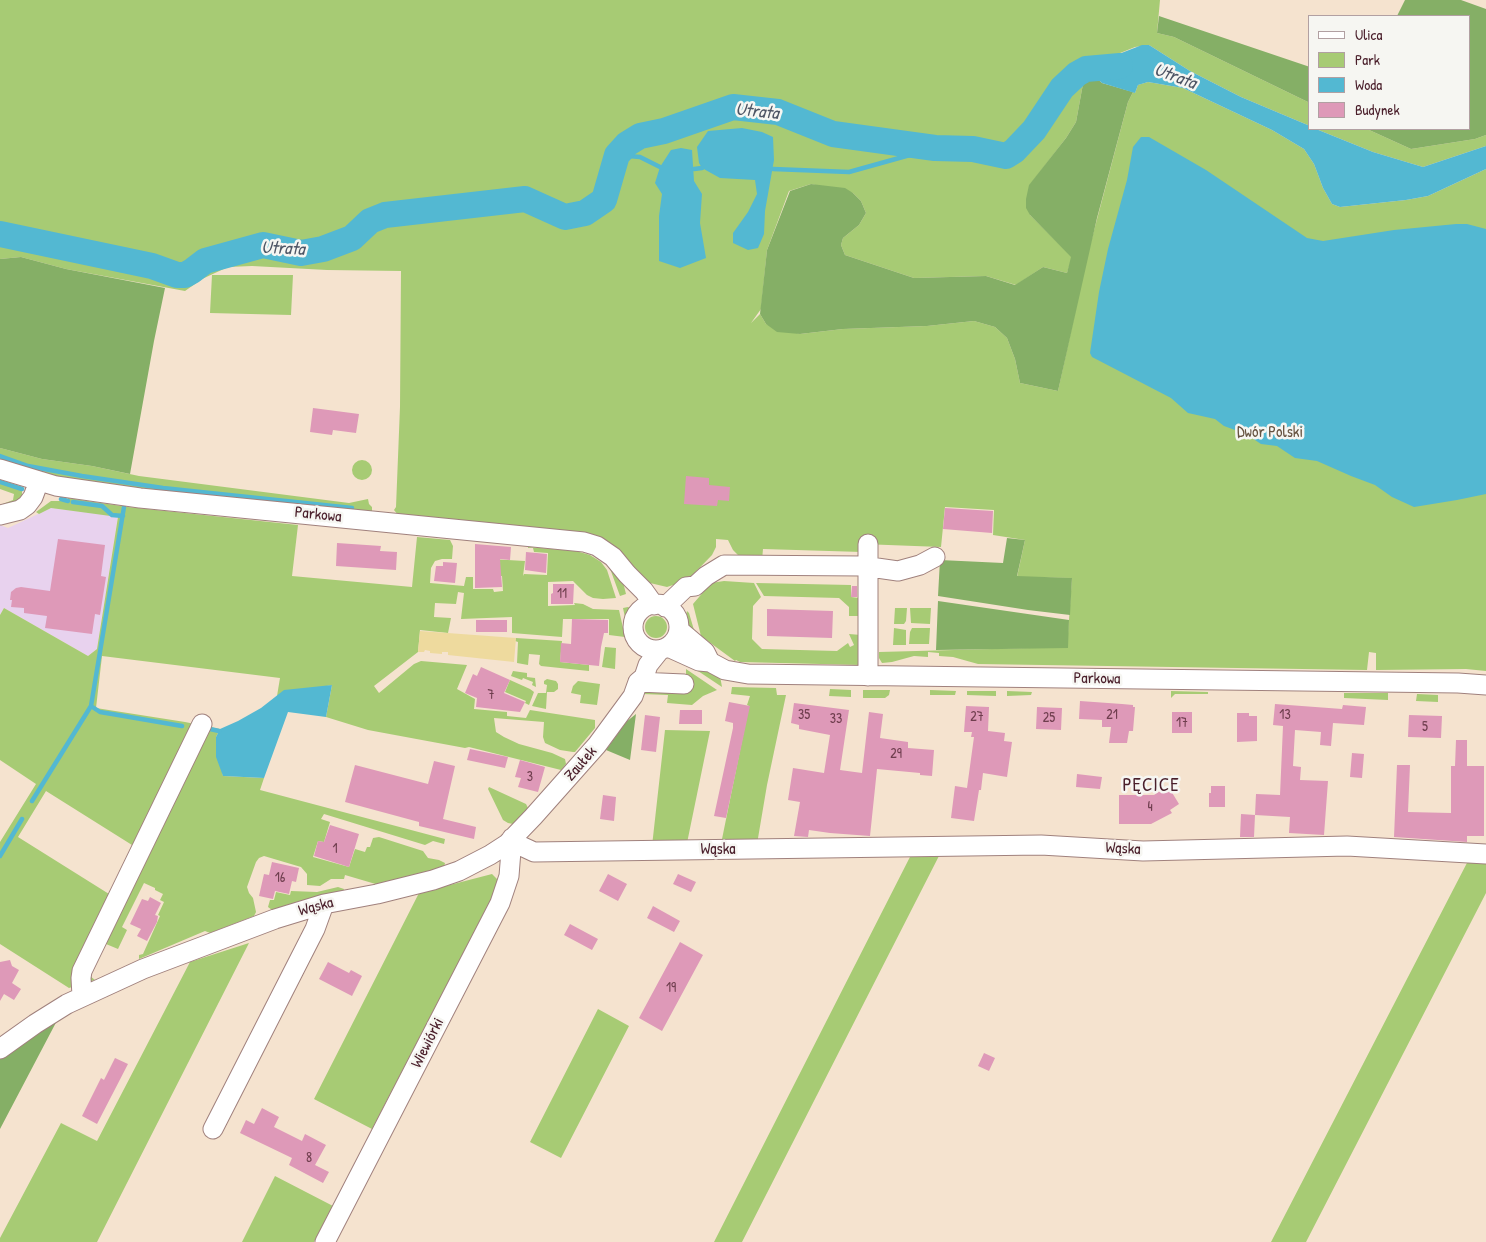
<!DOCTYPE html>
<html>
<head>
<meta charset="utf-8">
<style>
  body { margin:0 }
  #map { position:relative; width:1486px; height:1242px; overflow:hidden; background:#f5e3cf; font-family:"Patrick Hand",sans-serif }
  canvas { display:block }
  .legend { position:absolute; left:1308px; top:15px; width:162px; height:115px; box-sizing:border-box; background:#f6f6f2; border:1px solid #b1a0a2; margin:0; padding:6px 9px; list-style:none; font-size:15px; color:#4a1f2b }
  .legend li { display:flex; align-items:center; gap:10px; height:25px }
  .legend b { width:25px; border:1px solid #b1a0a2 }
</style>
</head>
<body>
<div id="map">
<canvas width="1486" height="1242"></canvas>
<ul class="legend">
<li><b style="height:6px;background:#fff"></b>Ulica</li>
<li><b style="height:14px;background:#a7cb74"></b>Park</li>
<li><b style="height:14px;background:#53b8d2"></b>Woda</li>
<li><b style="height:14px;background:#de99b8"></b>Budynek</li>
</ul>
</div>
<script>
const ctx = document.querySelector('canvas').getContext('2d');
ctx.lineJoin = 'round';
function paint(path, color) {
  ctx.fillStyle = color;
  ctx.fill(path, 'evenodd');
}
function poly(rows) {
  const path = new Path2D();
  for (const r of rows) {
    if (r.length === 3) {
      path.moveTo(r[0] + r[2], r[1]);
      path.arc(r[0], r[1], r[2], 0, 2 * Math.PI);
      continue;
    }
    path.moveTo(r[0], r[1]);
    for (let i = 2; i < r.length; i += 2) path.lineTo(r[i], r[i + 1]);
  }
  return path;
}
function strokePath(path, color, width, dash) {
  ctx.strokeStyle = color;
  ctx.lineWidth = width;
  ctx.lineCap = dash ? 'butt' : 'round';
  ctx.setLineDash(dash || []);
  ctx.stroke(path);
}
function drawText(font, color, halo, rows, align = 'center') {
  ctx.font = font + ' "Patrick Hand",sans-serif';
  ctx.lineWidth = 5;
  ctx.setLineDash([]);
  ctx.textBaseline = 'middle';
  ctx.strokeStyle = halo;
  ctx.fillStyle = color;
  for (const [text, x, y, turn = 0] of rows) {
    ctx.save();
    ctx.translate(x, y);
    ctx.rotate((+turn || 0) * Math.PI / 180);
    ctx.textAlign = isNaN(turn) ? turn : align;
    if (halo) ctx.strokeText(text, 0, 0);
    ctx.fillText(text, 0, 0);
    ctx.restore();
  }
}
const built = poly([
  [51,508,118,516,97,649,88,656,4,608,0,615,0,525,8,528]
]);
const green = poly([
  [0,0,1160,0,1157,33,1174,37,1310,103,1310,126,1241,97,1190,71,1149,45,1135,47,1088,66,1085,73,1076,122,1066,138,1029,186,1030,215,1072,257,1067,273,1043,267,1016,285,986,276,914,278,845,255,841,245,843,238,859,225,866,213,861,201,853,193,811,184,789,191,767,250,761,309,751,323,760,314,766,324,800,334,843,329,927,326,974,321,995,327,1007,338,1015,359,1020,383,1058,391,1087,257,1128,102,1133,92,1135,93,1138,85,1141,84,1148,82,1183,88,1272,130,1304,149,1314,164,1323,188,1332,204,1340,207,1406,200,1428,196,1486,169,1486,671,1466,669,1376,670,1376,653,1369,652,1367,670,978,664,953,657,939,656,939,653,928,652,928,657,914,656,892,662,882,663,879,658,879,652,1067,647,1072,578,1017,577,1025,540,993,535,994,510,945,507,941,547,862,544,862,552,763,549,762,560,742,559,733,550,728,540,716,539,716,547,712,555,678,590,673,585,667,587,650,583,646,586,621,555,399,516,394,510,396,507,400,407,401,271,327,270,252,266,228,267,202,279,185,291,66,269,21,257,0,259],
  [1316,129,1367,129,1411,149,1475,139,1486,135,1486,146,1423,167,1373,152],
  [212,275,293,275,291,315,210,313],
  [0,448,42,459,92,466,139,476,349,503,368,499,369,504,372,507,372,513,140,490,69,480,0,461],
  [362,470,10],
  [0,480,22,488,22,495,19,500,0,510,0,505,13,500,14,494,0,489],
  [68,498,128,507,298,525,292,576,412,587,417,537,450,540,453,546,452,559,442,559,435,561,431,568,430,583,464,586,466,577,473,577,473,589,493,589,494,592,503,591,502,576,489,576,490,559,525,561,523,576,524,574,547,575,548,553,534,552,533,548,528,548,528,547,576,551,590,555,601,562,607,570,616,598,603,599,593,598,587,595,573,581,548,582,548,606,575,605,574,603,583,604,593,609,619,610,625,637,609,635,609,619,563,619,562,637,512,633,512,617,461,619,464,593,458,592,456,604,435,603,434,617,451,618,448,633,420,630,418,652,374,686,379,693,414,664,421,661,467,665,457,689,475,699,474,709,507,712,507,716,526,718,530,710,595,720,595,728,575,752,573,752,560,750,545,743,543,737,544,722,494,718,496,732,504,737,519,744,552,753,565,759,566,764,561,770,469,747,465,748,368,730,326,717,332,685,277,696,280,678,102,656,96,708,185,722,220,729,216,737,223,776,264,778,260,790,445,839,444,844,433,841,425,845,324,814,321,819,330,822,324,842,318,841,313,857,349,867,355,849,365,852,367,847,370,847,373,838,379,837,423,851,428,858,439,860,445,863,444,867,379,885,345,875,344,879,331,879,320,886,307,885,307,874,301,867,264,856,259,858,256,862,247,887,249,893,253,898,256,912,254,916,210,933,205,931,139,959,139,955,143,954,160,916,158,915,164,902,160,900,163,894,155,890,155,888,144,883,122,927,127,930,118,949,106,944,90,976,95,980,69,988,0,944,0,842,36,784,0,760,0,615,4,608,88,656,97,649,118,517,51,508,39,514,36,512,51,501,67,501],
  [46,791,132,845,109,894,18,837],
  [608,563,623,582,626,594,620,596],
  [724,581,754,583,761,597,753,606,752,639,762,649,837,651,848,643,850,647,854,645,849,634,861,635,861,665,740,662,736,660,735,661,701,636,693,604,711,583],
  [756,583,851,585,851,597,859,598,858,616,849,616,849,607,839,598,764,596],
  [628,607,631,609,628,632,623,608],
  [895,608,907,608,906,621,904,624,894,624],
  [910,608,931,608,930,624,911,623],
  [687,611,689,613,694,630,690,636,684,623],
  [656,627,11],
  [894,628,906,630,906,645,893,645],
  [912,628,930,628,929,644,909,644,910,632],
  [516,638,562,641,560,662,589,665,589,671,541,666,539,664,540,655,529,654,528,665,517,663,518,642,515,641],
  [605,647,616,648,615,669,602,667],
  [688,664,720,676,722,687,692,667],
  [686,669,717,690,703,696,692,705,667,703,668,695,642,694,644,691,686,690],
  [513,671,527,673,527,677,535,678,536,687,532,685,533,682,523,678,522,680,511,676],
  [547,679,556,681,558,684,558,689,554,692,547,692,546,709,532,706,538,693,546,693,547,685,544,684,544,681],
  [510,680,530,689,534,692,529,705,525,703,526,701,505,692],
  [578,681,600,684,597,705,580,703,581,695,571,693,573,686],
  [732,687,776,688,777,695,786,695,767,785,757,844,721,844,749,706,747,705,750,696,731,694],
  [830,689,851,690,851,697,829,696],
  [863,690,890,690,889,695,885,698,863,698],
  [930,690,956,691,955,695,930,695],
  [967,691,996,691,996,696,967,695],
  [1007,691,1032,692,1031,695,1007,696],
  [1171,691,1208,692,1208,694,1175,694,1171,698],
  [1344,693,1388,693,1388,700,1344,698],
  [1417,694,1438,695,1438,702,1416,701],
  [665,730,710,731,687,843,652,846],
  [489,787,526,804,529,810,513,824,508,823,503,820,488,789],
  [941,852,742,1242,714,1242,912,853],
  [1486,858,1486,893,1306,1242,1271,1242,1469,859],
  [492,874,500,882,372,1129,314,1099,419,893],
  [338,887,344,889,343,892,339,892,325,895,272,910,268,907,270,900,274,900,276,892,290,895,291,891,317,892],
  [249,943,97,1242,0,1242,0,1238,61,1123,97,1141,190,962],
  [598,1009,629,1026,561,1158,530,1142],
  [275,1176,333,1206,314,1242,242,1242]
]);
const forest = poly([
  [1405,0,1461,0,1486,9,1486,135,1475,139,1411,149,1367,129,1470,129,1470,16,1397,16],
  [1159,16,1310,67,1310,103,1174,37,1157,33],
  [1085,73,1094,76,1102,83,1133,92,1128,102,1097,218,1058,391,1020,383,1015,359,1007,338,995,327,974,321,927,326,843,329,800,334,777,332,766,324,760,314,767,250,790,191,811,184,845,188,853,193,861,201,866,213,859,225,843,238,841,245,845,255,914,278,986,276,1015,285,1043,267,1067,273,1071,257,1030,215,1026,208,1026,199,1029,185,1066,138,1076,122],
  [21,257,66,269,165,288,154,341,130,474,92,466,42,459,0,448,0,259],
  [1007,538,1025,540,1017,576,1072,578,1070,615,1028,610,938,596,940,560,1003,563],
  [938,601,1069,620,1068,648,936,650],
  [636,714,630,760,606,750,626,722],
  [61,1013,0,1129,0,1059]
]);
const sand = poly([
  [420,631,516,638,514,662,448,655,448,652,442,652,442,654,430,653,430,651,425,650,424,652,418,652]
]);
const water = poly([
  [1142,45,1149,45,1190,71,1241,97,1310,126,1310,129,1316,129,1373,152,1423,167,1486,146,1486,169,1428,196,1406,200,1340,207,1332,204,1323,188,1314,164,1304,149,1272,130,1183,88,1148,82,1138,85,1135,93,1102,83,1094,76,1085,73,1088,66],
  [742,128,762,132,773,137,774,160,765,211,764,234,758,248,748,250,733,243,733,233,748,212,757,194,755,180,720,178,702,168,699,163,697,147,708,131],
  [1141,137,1149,137,1206,170,1307,238,1323,241,1394,230,1456,224,1467,224,1486,229,1486,494,1457,500,1414,507,1392,497,1375,485,1351,476,1317,461,1295,458,1277,446,1261,444,1246,434,1224,426,1215,419,1188,413,1171,398,1092,357,1090,353,1099,292,1108,249,1127,180,1133,147],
  [681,148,692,150,694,181,702,194,700,223,706,258,680,268,659,261,659,216,662,194,655,183,660,167,671,150],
  [332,685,326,717,288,712,264,778,223,776,216,757,216,737,220,729,238,721,261,708,284,690]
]);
const stream = poly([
  [617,155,640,157,660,167],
  [694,169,702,168],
  [773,169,849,172,935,148],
  [0,456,28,466,82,476,163,488,352,508],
  [0,482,22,489],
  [61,499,68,501],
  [73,502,102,506,112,515,123,516],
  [91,706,100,712,112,714,182,726],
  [210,729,219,731],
  [32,801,91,706,124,507],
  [0,856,22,819]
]);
const river = poly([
  [0,234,152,266,177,275,185,275,192,271,205,261,263,245,301,253,323,249,352,238,370,221,385,215,525,199,565,217,585,213,604,200,617,155,627,144,640,136,664,131,733,107,778,112,833,134,935,148,973,149,1006,156,1014,151,1034,130,1062,88,1077,74,1086,69,1120,66]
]);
const building = poly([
  [313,408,359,414,356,433,333,430,332,435,310,432],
  [686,476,709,478,709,485,730,487,729,501,718,500,717,506,684,504],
  [945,508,993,511,992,533,943,529],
  [58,539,105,545,101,576,106,577,100,615,95,614,92,634,45,628,47,616,24,613,24,608,11,607,12,600,10,600,11,592,16,588,21,587,50,591],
  [337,543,381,546,380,551,397,552,396,570,336,566],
  [475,544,511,547,510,560,500,559,502,587,475,588],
  [526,552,547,554,546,573,525,570],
  [443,562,457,563,455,583,434,581,436,566,443,566],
  [553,584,574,584,573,604,551,604,551,594,553,593],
  [852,586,857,586,857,597,851,597],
  [767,609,833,611,832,638,767,636],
  [572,619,608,620,608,633,604,633,601,647,599,666,560,662,561,643,571,644],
  [476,620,507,620,507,632,476,632],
  [481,667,510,680,504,693,525,702,520,712,476,707,477,698,465,693,473,674,477,676],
  [1080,701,1122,704,1133,705,1133,707,1135,707,1133,731,1129,731,1127,743,1109,743,1111,727,1102,727,1102,720,1079,719],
  [729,702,750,706,726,818,714,816,733,728,733,723,725,721],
  [794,703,849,710,840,770,862,773,869,712,883,714,880,738,908,742,908,748,934,750,932,776,920,775,920,773,877,769,870,836,830,833,809,830,808,837,794,836,800,802,788,800,793,768,824,773,830,735,799,729,799,725,791,723],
  [1275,704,1342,709,1343,705,1366,707,1364,725,1333,723,1331,746,1320,745,1321,732,1295,730,1293,766,1301,767,1300,780,1328,781,1324,835,1289,833,1290,817,1255,815,1256,794,1280,795,1283,726,1273,725],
  [966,706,989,707,988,731,1005,733,1004,741,1012,742,1007,777,983,773,981,790,979,790,974,821,951,818,955,786,967,788,974,737,971,737,972,732,964,732],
  [1037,707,1062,708,1061,730,1036,729],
  [680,710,702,710,702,724,679,724],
  [1172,712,1192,712,1192,733,1172,733],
  [1237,713,1249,713,1249,716,1257,716,1257,741,1237,742],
  [645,715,660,717,656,752,641,750],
  [1409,715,1442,716,1441,738,1408,737],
  [1456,740,1467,740,1467,766,1484,766,1484,836,1467,836,1467,842,1394,837,1397,765,1410,765,1408,812,1451,813,1451,766,1455,766],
  [470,749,508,757,505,768,467,760],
  [1352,753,1364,754,1362,778,1350,777],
  [520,760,545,767,538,792,518,787,521,778,515,777],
  [434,761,455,766,443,819,476,827,474,839,419,826,419,822,345,802,355,765,428,784],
  [1077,774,1102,777,1100,789,1076,787],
  [1168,786,1179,804,1170,810,1172,813,1151,824,1119,824,1119,795,1154,795],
  [1211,786,1225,786,1225,807,1209,807,1209,793,1211,793],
  [603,795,616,797,614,821,600,819],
  [1241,814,1255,815,1254,837,1240,837],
  [330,825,359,834,349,867,314,856,318,841,324,842],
  [272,862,299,868,296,882,292,881,289,894,275,891,273,899,259,896,264,874,269,875],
  [608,874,627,884,618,901,599,891],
  [678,874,696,882,691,892,673,884],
  [150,897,161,903,155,915,158,916,157,922,147,941,137,936,141,929,130,924,142,899,148,901],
  [653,906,680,921,674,932,647,918],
  [570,924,598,939,592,950,564,935],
  [680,942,703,955,662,1031,639,1018],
  [10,960,12,966,19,970,12,983,21,989,14,1000,4,994,0,1001,0,962],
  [328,962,349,973,351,970,362,976,352,996,319,979],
  [984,1053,995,1058,989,1071,978,1066],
  [115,1058,128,1064,97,1124,82,1116,101,1078,104,1080],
  [262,1108,279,1117,274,1127,302,1141,305,1134,326,1145,315,1165,329,1172,323,1183,289,1165,292,1158,240,1133,246,1120,254,1124]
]);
const minor = poly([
  [0,469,56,486,140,498,584,542,597,546,613,557,627,574,644,591,654,605],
  [0,515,20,510,27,505,33,497,39,481],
  [868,544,868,676],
  [656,627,23],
  [665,607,686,587,695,586,706,576,724,565,863,566,898,571,920,565,935,557],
  [679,630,705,652,710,662],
  [668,647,699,661,710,662,725,670,748,674,1458,683,1486,685],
  [638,682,684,684],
  [512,838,519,845,534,852,1041,845,1143,851,1347,846,1486,854],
  [82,996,81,978,82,971,202,724],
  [0,1049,35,1024,67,1004,143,969,275,919,324,904,377,894,433,880,459,871,490,855,507,844,533,817,597,745,633,696,638,682,644,677,648,665,660,650],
  [213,1129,315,929,324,904],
  [325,1242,500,903,509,876,512,838]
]);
const numberNames = [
  ["11",562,594],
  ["7",491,695],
  ["35",804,715],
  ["21",1112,715],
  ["13",1285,715],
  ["27",977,717],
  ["25",1049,718],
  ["33",836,719],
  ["17",1182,723],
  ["5",1425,727],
  ["29",896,754],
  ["3",530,777],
  ["4",1150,807],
  ["1",335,849],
  ["16",280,878],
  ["19",671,988],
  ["8",309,1158]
];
const parkNames = [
  ["Dwór Polski",1270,433]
];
const streetNames = [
  ["Parkowa",318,515,6],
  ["Parkowa",1097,679,1],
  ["Zaułek",581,764,-49],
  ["Wąska",1123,849,3],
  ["Wąska",718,850],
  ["Wąska",316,907,-15],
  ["Wiewiórki",428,1043,-63]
];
const waterNames = [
  ["Utrata",1175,77,20],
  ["Utrata",757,112,6],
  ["Utrata",283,249,3]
];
const quarterNames = [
  ["PĘCICE",1151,786]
];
paint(built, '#e8d2ee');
paint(green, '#a7cb74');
paint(forest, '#85af66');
paint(sand, '#eeda9e');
paint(water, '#53b8d2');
strokePath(stream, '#53b8d2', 4.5);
strokePath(river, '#53b8d2', 26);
paint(building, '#de99b8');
strokePath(minor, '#a0817d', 21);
strokePath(minor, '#fff', 19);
drawText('14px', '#6f3e4e', null, numberNames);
drawText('16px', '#665341', '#f6f6f2', parkNames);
drawText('16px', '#4a1f2b', '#f6f6f2', streetNames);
drawText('italic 18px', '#4d5565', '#f6f6f2', waterNames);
ctx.letterSpacing = '1px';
drawText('19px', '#4a1f2b', '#f6f6f2', quarterNames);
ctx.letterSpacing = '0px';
</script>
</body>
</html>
